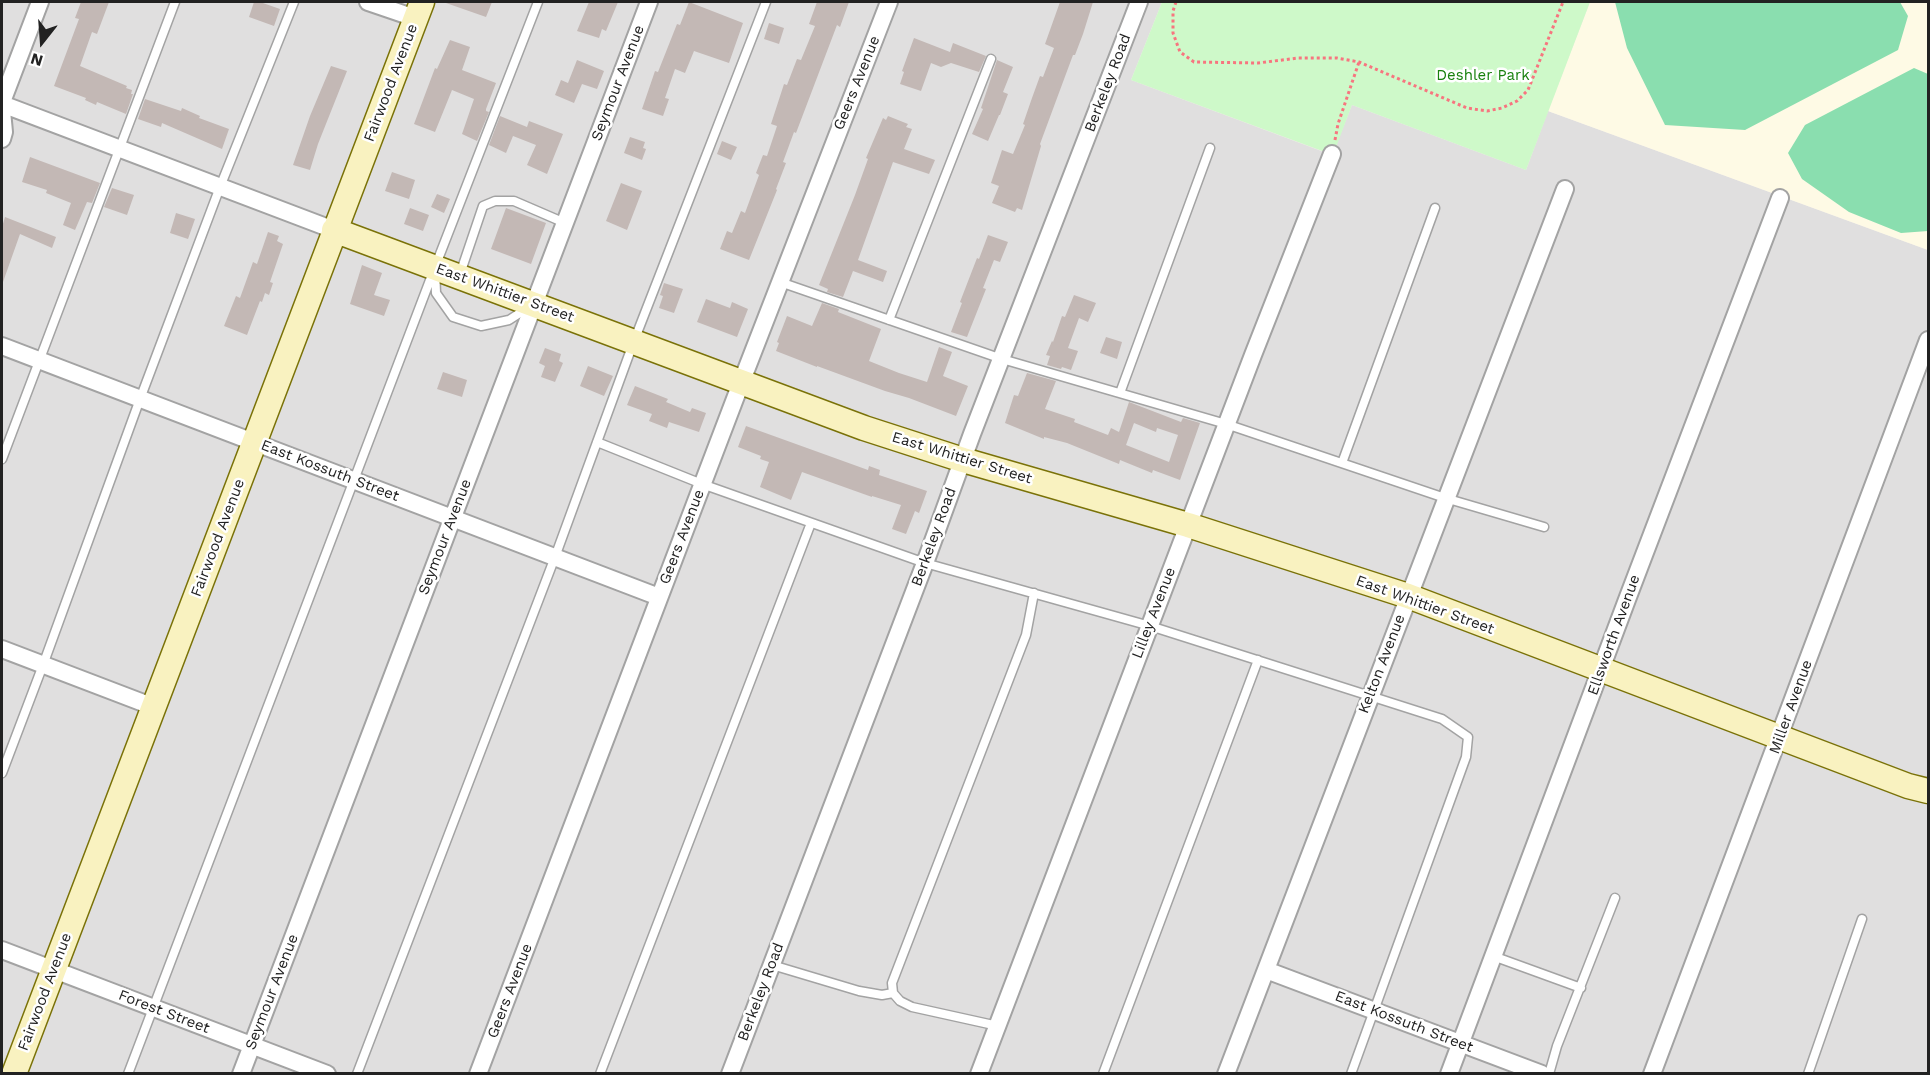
<!DOCTYPE html>
<html>
<head>
<meta charset="utf-8">
<style>
  body { margin:0 }
  #map { position:relative; width:1930px; height:1075px; overflow:hidden; background:#f2ede9; font-family:"Work Sans",sans-serif }
  canvas { display:block }
  .frame { position:absolute; inset:0; border:3px solid #222; pointer-events:none }
  .north { position:absolute; left:12px; top:12px; width:60px; height:60px; -webkit-text-stroke:4px #fff; paint-order:stroke; rotate:197deg; font-size:16px; font-weight:700; line-height:24px; text-align:center; color:#222 }
  .north::after { content:''; display:block; margin:auto; width:21px; height:27px; background:#222; clip-path:polygon(50% 0,100% 100%,50% 72%,0 100%) }
</style>
</head>
<body>
<div id="map">
<canvas width="1930" height="1075"></canvas>
<div class="frame"></div>
<div class="north">N</div>
</div>
<script>
const ctx = document.querySelector('canvas').getContext('2d');
ctx.lineJoin = 'round';
function paint(path, color) {
  ctx.fillStyle = color;
  ctx.fill(path, 'evenodd');
}
function poly(rows) {
  const path = new Path2D();
  for (const r of rows) {
    path.moveTo(r[0], r[1]);
    for (let i = 2; i < r.length; i += 2) path.lineTo(r[i], r[i + 1]);
  }
  return path;
}
function strokePath(path, color, width, dash) {
  ctx.strokeStyle = color;
  ctx.lineWidth = width;
  ctx.lineCap = dash ? 'butt' : 'round';
  ctx.setLineDash(dash || []);
  ctx.stroke(path);
}
function drawText(font, color, halo, rows, align = 'center') {
  ctx.font = font + ' "Work Sans",sans-serif';
  ctx.lineWidth = 5;
  ctx.setLineDash([]);
  ctx.textBaseline = 'middle';
  ctx.strokeStyle = halo;
  ctx.fillStyle = color;
  for (const [text, x, y, turn = 0] of rows) {
    ctx.save();
    ctx.translate(x, y);
    ctx.rotate((+turn || 0) * Math.PI / 180);
    ctx.textAlign = isNaN(turn) ? turn : align;
    if (halo) ctx.strokeText(text, 0, 0);
    ctx.fillText(text, 0, 0);
    ctx.restore();
  }
}
const residential = poly([
  [2,2,394,2,416,10,420,2,1162,2,1131,80,1332,155,1352,105,1526,170,1548,111,1928,250,1928,1073,2,1074]
]);
const education = poly([
  [1590,2,1928,2,1928,250,1548,111]
]);
const park = poly([
  [1162,2,1590,2,1526,170,1352,105,1333,155,1131,80]
]);
const pitch = poly([
  [1615,2,1900,2,1908,16,1898,50,1745,130,1665,125,1627,48],
  [1914,68,1928,74,1928,231,1901,233,1849,212,1802,179,1788,153,1805,125]
]);
const building = poly([
  [81,2,109,2,97,34,92,32,80,66,127,86,126,88,132,90,131,94,133,94,126,114,97,102,96,105,85,100,86,98,54,86,79,19,75,18],
  [254,2,260,2,280,9,274,26,249,17],
  [447,2,492,2,486,17,446,3],
  [589,2,618,2,606,31,602,29,599,38,577,31],
  [689,2,743,23,729,63,694,51,685,73,675,69,665,98,669,99,663,116,642,109,655,71,658,72,677,24,680,25],
  [817,2,849,2,840,27,837,25,796,133,794,132,783,162,786,163,776,189,777,190,749,260,720,249,727,231,732,233,741,211,745,213,759,175,756,173,763,155,767,156,777,126,771,124,784,84,787,85,797,59,801,60,815,26,809,24],
  [1060,2,1093,2,1083,34,1075,55,1073,55,1040,144,1041,146,1022,210,1017,208,1015,212,992,203,999,186,991,183,1002,150,1013,154,1025,125,1023,124,1032,98,1040,76,1043,77,1054,48,1045,44],
  [769,23,784,28,779,44,764,39],
  [914,38,950,52,953,43,986,56,979,72,951,63,941,67,931,63,921,91,900,84,904,72,902,71],
  [450,40,470,47,462,70,496,83,486,109,486,111,489,112,477,141,462,134,474,99,452,90,435,132,414,124,435,68,437,69],
  [577,60,604,71,597,89,582,84,574,103,555,95,561,80,568,83],
  [997,60,1013,67,1003,92,1008,94,1000,115,999,115,988,141,972,134,983,109,981,108],
  [331,66,347,71,318,144,310,170,293,165,310,116],
  [145,99,181,111,182,108,200,116,199,118,229,129,222,149,162,123,161,127,138,119],
  [500,116,527,127,529,121,563,134,547,174,527,165,536,145,513,136,506,153,489,145],
  [888,116,908,124,906,127,912,129,904,149,935,160,929,174,893,162,858,260,887,271,883,282,853,271,843,297,827,292,828,289,819,285,855,195,868,159,866,158,883,118,886,120],
  [630,137,645,142,643,148,646,149,642,160,624,153],
  [722,141,737,147,731,160,717,154],
  [30,157,100,183,92,203,87,202,75,230,63,225,71,203,46,193,47,190,22,182],
  [392,172,415,180,409,199,385,191],
  [621,183,642,191,627,230,606,221],
  [112,188,134,195,127,215,104,207],
  [437,194,450,199,444,213,431,207],
  [410,208,429,215,423,231,404,224],
  [506,208,546,223,531,264,491,249],
  [176,213,195,219,188,239,170,233],
  [5,217,56,237,52,248,20,234,3,282,2,282,2,227],
  [268,232,279,236,277,241,283,244,270,282,273,283,269,295,265,293,262,302,260,301,247,335,224,326,236,296,240,298,253,262,257,264],
  [988,235,1008,242,1000,262,994,260,983,288,986,289,967,337,951,332,962,303,960,302,977,258,979,259],
  [362,265,382,273,374,295,390,300,384,316,350,304],
  [664,283,683,289,674,313,659,308,663,296,660,295],
  [1074,295,1096,303,1088,322,1079,318,1068,348,1078,351,1071,370,1062,367,1061,369,1047,365,1050,356,1046,355,1052,341,1053,342,1062,316,1065,317],
  [706,299,730,308,732,302,748,309,737,337,697,322],
  [822,303,839,309,838,312,881,329,869,361,899,373,927,382,939,347,952,352,943,376,968,386,956,416,909,398,885,391,817,366,817,367,776,351,779,343,777,342,787,316,812,326],
  [1106,337,1122,342,1117,359,1100,353],
  [545,348,561,354,559,361,563,363,555,382,541,377,545,366,539,363],
  [588,366,613,376,604,396,580,386],
  [443,372,467,380,462,397,437,389],
  [1027,373,1056,381,1045,409,1075,419,1074,422,1108,435,1111,428,1119,432,1129,402,1181,422,1183,418,1200,423,1180,480,1153,470,1152,473,1120,460,1119,464,1067,443,1044,437,1044,439,1005,423,1014,395,1018,396],
  [1134,423,1156,432,1157,428,1178,435,1169,462,1126,445],
  [635,386,668,399,666,402,690,412,692,408,706,413,699,432,669,422,667,428,649,421,652,414,627,405],
  [746,426,868,470,869,466,880,470,879,475,927,491,919,513,915,511,906,534,892,529,901,505,872,496,872,497,802,472,791,500,760,487,769,462,760,459,761,456,738,447]
]);
const path = poly([
  [1176,2,1173,11,1173,33,1180,52,1194,62,1258,63,1298,58,1337,58,1359,62,1467,108,1487,111,1502,108,1517,101,1528,90,1563,2],
  [1335,140,1338,124,1359,62]
]);
const lane = poly([
  [435,270,436,293,453,317,481,326,509,320,529,307],
  [460,274,483,206,495,201,514,201,565,223],
  [780,282,1002,359,1226,424,1445,498,1544,527],
  [889,320,991,59],
  [1120,393,1210,148],
  [597,442,702,484,925,563,1150,626,1370,696,1442,719,1468,737,1466,757,1351,1074],
  [2,459,175,2],
  [1342,463,1435,208],
  [2,773,43,665,140,399,220,187,294,2],
  [1493,956,1581,988],
  [772,965,859,991,882,995,893,993],
  [998,1026,912,1007,900,1001,893,993,892,983,1026,635,1034,593],
  [128,1074,435,267,538,2],
  [357,1074,555,557,634,341,766,2],
  [600,1074,811,523],
  [1103,1074,1258,660],
  [1549,1074,1557,1046,1615,898],
  [1808,1074,1862,919]
]);
const street = poly([
  [368,2,415,18],
  [2,102,40,2],
  [2,104,334,230],
  [2,111,4,132,2,139],
  [2,346,659,597],
  [2,649,154,707],
  [2,950,327,1074],
  [1266,970,1542,1074],
  [241,1074,649,2],
  [478,1074,741,383,889,2],
  [730,1074,925,563,972,434,1139,2],
  [979,1074,1253,355,1332,154],
  [1226,1074,1565,189],
  [1449,1074,1628,597,1780,198],
  [1652,1074,1928,340]
]);
const secondary = poly([
  [334,230,864,428,963,460,1188,525,1408,596,1908,786,1928,791],
  [14,1074,422,2]
]);
const parkNames = [
  ["Deshler Park",1483,76]
];
const streetNames = [
  ["Fairwood Avenue",391,83,-69],
  ["Seymour Avenue",618,83,-69],
  ["Geers Avenue",857,83,-68],
  ["Berkeley Road",1108,83,-69],
  ["East Whittier Street",505,293,20],
  ["East Whittier Street",962,458,17],
  ["East Kossuth Street",330,471,21],
  ["Seymour Avenue",445,537,-69],
  ["Geers Avenue",682,537,-69],
  ["Berkeley Road",934,537,-70],
  ["Fairwood Avenue",218,538,-69],
  ["East Whittier Street",1425,605,20],
  ["Lilley Avenue",1154,613,-69],
  ["Ellsworth Avenue",1614,635,-70],
  ["Kelton Avenue",1382,664,-69],
  ["Miller Avenue",1791,707,-70],
  ["Geers Avenue",510,991,-69],
  ["Fairwood Avenue",45,992,-69],
  ["Seymour Avenue",272,992,-69],
  ["Berkeley Road",761,992,-69],
  ["Forest Street",164,1012,21],
  ["East Kossuth Street",1404,1022,21]
];
paint(residential, '#e0dfdf');
paint(education, '#fefae5');
paint(park, '#cef9c9');
paint(pitch, '#8adeaf');
paint(building, '#c3b8b5');
strokePath(lane, '#a3a3a3', 11);
strokePath(street, '#a3a3a3', 20);
strokePath(secondary, '#7a7208', 27);
strokePath(path, '#f7757f', 3, [3, 3]);
strokePath(lane, '#fff', 8);
strokePath(street, '#fff', 16);
strokePath(secondary, '#f9f2c0', 24);
drawText('15px', '#19810e', '#fff', parkNames);
drawText('15px', '#222', '#fff', streetNames);
</script>
</body>
</html>
